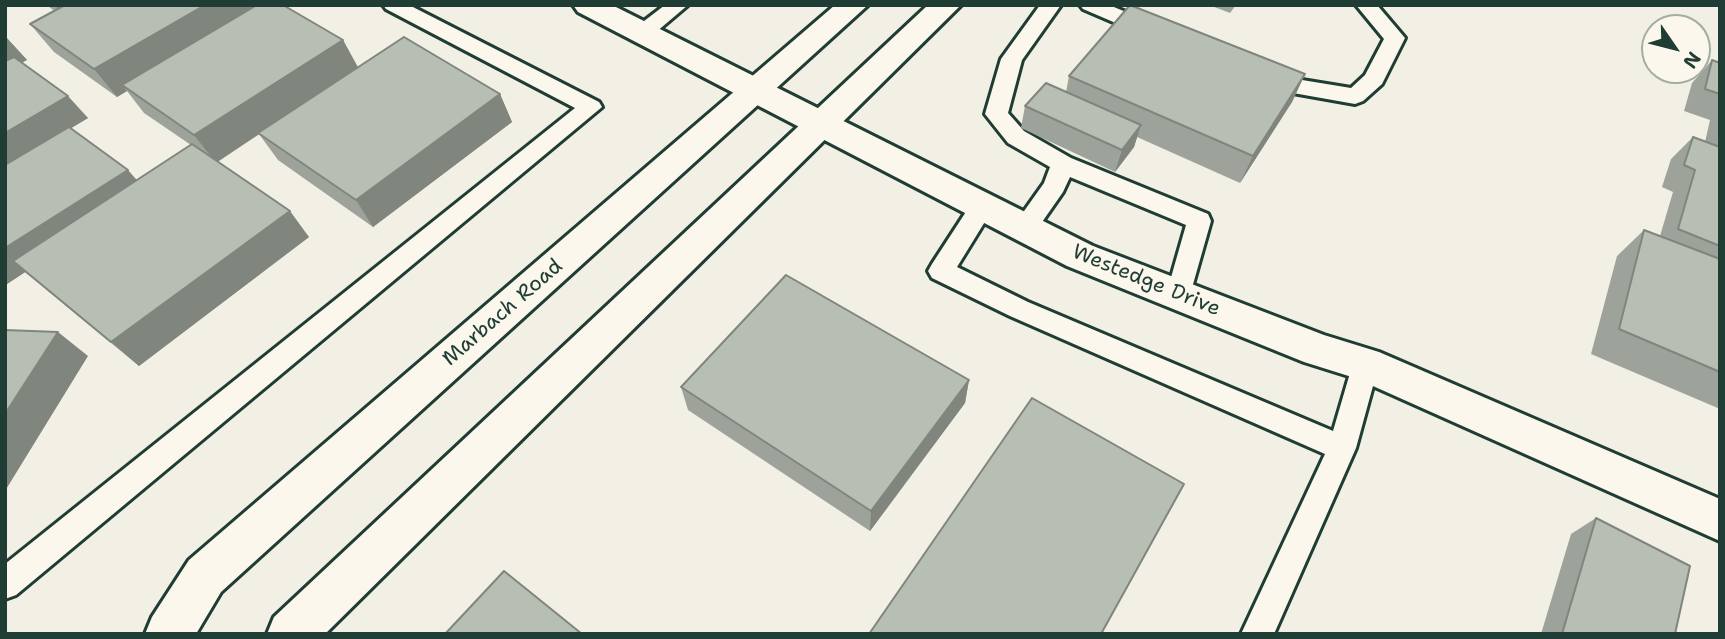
<!DOCTYPE html>
<html>
<head>
<meta charset="utf-8">
<style>
  body { margin:0 }
  #map { position:relative; width:1725px; height:639px; overflow:hidden; background:#f2f0e5; font-family:"Shantell Sans",sans-serif }
  canvas { display:block }
  .frame { position:absolute; inset:0; border:7px solid #1f3d34; pointer-events:none }
  .north { position:absolute; left:1641px; top:14px; width:70px; height:70px; box-sizing:border-box; background:#fbf7ec; border:2px solid #a3ada2; border-radius:50%; rotate:125deg; font-size:19px; font-weight:700; line-height:28px; text-align:center; color:#1f3d34 }
  .north::after { content:''; display:block; margin:auto; width:24px; height:32px; background:#1f3d34; clip-path:polygon(50% 0,100% 100%,50% 72%,0 100%) }
</style>
</head>
<body>
<div id="map">
<canvas width="1725" height="639"></canvas>
<div class="frame"></div>
<div class="north">N</div>
</div>
<script>
const ctx = document.querySelector('canvas').getContext('2d');
ctx.lineJoin = 'round';
function poly(rows) {
  const path = new Path2D();
  for (const r of rows) {
    path.moveTo(r[0], r[1]);
    for (let i = 2; i < r.length; i += 2) path.lineTo(r[i], r[i + 1]);
  }
  return path;
}
function strokePath(path, color, width, dash) {
  ctx.strokeStyle = color;
  ctx.lineWidth = width;
  ctx.lineCap = dash ? 'butt' : 'round';
  ctx.setLineDash(dash || []);
  ctx.stroke(path);
}
function paint(path, color) {
  ctx.fillStyle = color;
  ctx.fill(path, 'evenodd');
}
function drawText(font, color, halo, rows, align = 'center') {
  ctx.font = font + ' "Shantell Sans",sans-serif';
  ctx.lineWidth = 6;
  ctx.setLineDash([]);
  ctx.textBaseline = 'middle';
  ctx.strokeStyle = halo;
  ctx.fillStyle = color;
  for (const [text, x, y, turn = 0] of rows) {
    ctx.save();
    ctx.translate(x, y);
    ctx.rotate((+turn || 0) * Math.PI / 180);
    ctx.textAlign = isNaN(turn) ? turn : align;
    if (halo) ctx.strokeText(text, 0, 0);
    ctx.fillText(text, 0, 0);
    ctx.restore();
  }
}
const lane = poly([
  [383,5,409,5,599,102,602,107,16,595,5,599,5,564,575,108,386,9,383,5],
  [665,5,688,5,649,38,635,38,632,33,635,28,665,5],
  [1040,5,1061,5,1022,60,1008,113,1024,131,1071,158,1208,214,1211,221,1188,302,1179,305,1170,302,1166,295,1186,225,1070,177,1063,192,1033,235,1024,237,1015,235,1012,228,1044,183,1050,167,1008,143,985,114,1001,59,1040,5],
  [1080,5,1109,5,1160,26,1163,31,1160,36,1153,38,1146,36,1083,9,1080,5],
  [1356,5,1377,5,1405,38,1382,84,1363,101,1355,104,1293,93,1259,81,1256,76,1259,71,1267,69,1296,79,1351,88,1365,75,1384,39,1356,5],
  [982,198,991,201,994,207,957,267,1028,302,1333,431,1355,356,1365,353,1375,356,1379,364,1356,448,1274,634,1241,634,1325,454,1010,316,932,278,928,271,932,264,973,201,982,198]
]);
const street = poly([
  [573,5,612,5,1093,246,1324,335,1379,352,1720,499,1720,541,1355,378,1304,362,1067,266,578,12,573,5]
]);
const secondary = poly([
  [835,5,868,5,221,592,196,634,145,634,152,617,189,560,835,5],
  [928,5,961,5,325,634,267,634,274,617,928,5]
]);
const wall = poly([
  [46,5,283,5,343,40,358,67,500,94,512,122,373,227,278,160,259,134,217,161,309,237,139,366,25,272,7,284,5,283,5,36,27,60,22,62,88,118,71,128,137,180,191,145,144,113,127,91,117,97,54,52,30,24,55,11],
  [1209,5,1236,5,1230,13],
  [1712,60,1720,63,1720,409,1591,354,1617,256,1644,230,1660,236,1673,192,1662,187,1671,159,1693,137,1705,142,1710,120,1684,111,1692,83],
  [1305,74,1292,102,1240,183,1137,137,1134,147,1115,172,1021,128,1025,106,1066,92,1069,76],
  [969,380,965,403,870,531,688,410,681,387],
  [1596,518,1675,634,1541,634,1571,534]
]);
const shadedWall = poly([
  [55,5,87,5,64,17],
  [205,5,259,5,122,85,127,91,117,97,94,69],
  [5,36,27,60,5,72],
  [343,40,358,68,216,163,194,135],
  [1305,74,1292,102,1240,183,1253,156],
  [500,94,512,122,373,227,356,200],
  [68,96,88,118,5,168,5,133],
  [1141,125,1134,147,1115,172,1122,150],
  [128,170,147,192,7,284,5,283,5,248],
  [290,211,309,237,139,366,111,342],
  [58,332,88,356,5,491,5,414],
  [969,380,965,403,870,531,871,511]
]);
const building = poly([
  [65,5,205,5,94,69,30,24,65,5],
  [257,5,283,5,343,40,194,135,122,85,257,5],
  [1130,5,1305,74,1253,156,1069,76,1130,5],
  [404,37,500,94,356,200,258,133,404,37],
  [14,57,68,96,5,133,5,61,14,57],
  [1712,60,1720,63,1720,94,1705,89,1712,60],
  [1046,83,1141,125,1122,150,1025,106,1046,83],
  [69,127,128,170,5,248,5,165,69,127],
  [1693,137,1720,147,1720,246,1678,229,1695,170,1684,165,1693,137],
  [192,144,290,211,111,342,13,261,192,144],
  [1644,230,1720,259,1720,372,1619,329,1644,230],
  [786,275,969,380,871,511,681,387,786,275],
  [5,330,58,332,5,414,5,330],
  [1032,398,1184,484,1101,634,869,634,1032,398],
  [1596,518,1690,566,1675,634,1562,634,1596,518],
  [504,571,582,634,445,634,504,571]
]);
const streetNames = [
  ["Westedge Drive",1146,281,22],
  ["Marbach Road",503,313,-41]
];
strokePath(lane, '#1f3d34', 6);
strokePath(street, '#1f3d34', 6);
strokePath(secondary, '#1f3d34', 6);
paint(lane, '#fbf7ec');
paint(street, '#fbf7ec');
paint(secondary, '#fbf7ec');
paint(wall, '#9da39a');
paint(shadedWall, '#80857d');
paint(building, '#b7beb3');
strokePath(building, '#80857d', 2);
drawText('21px', '#1f3d34', '#fbf7ec', streetNames);
</script>
</body>
</html>
